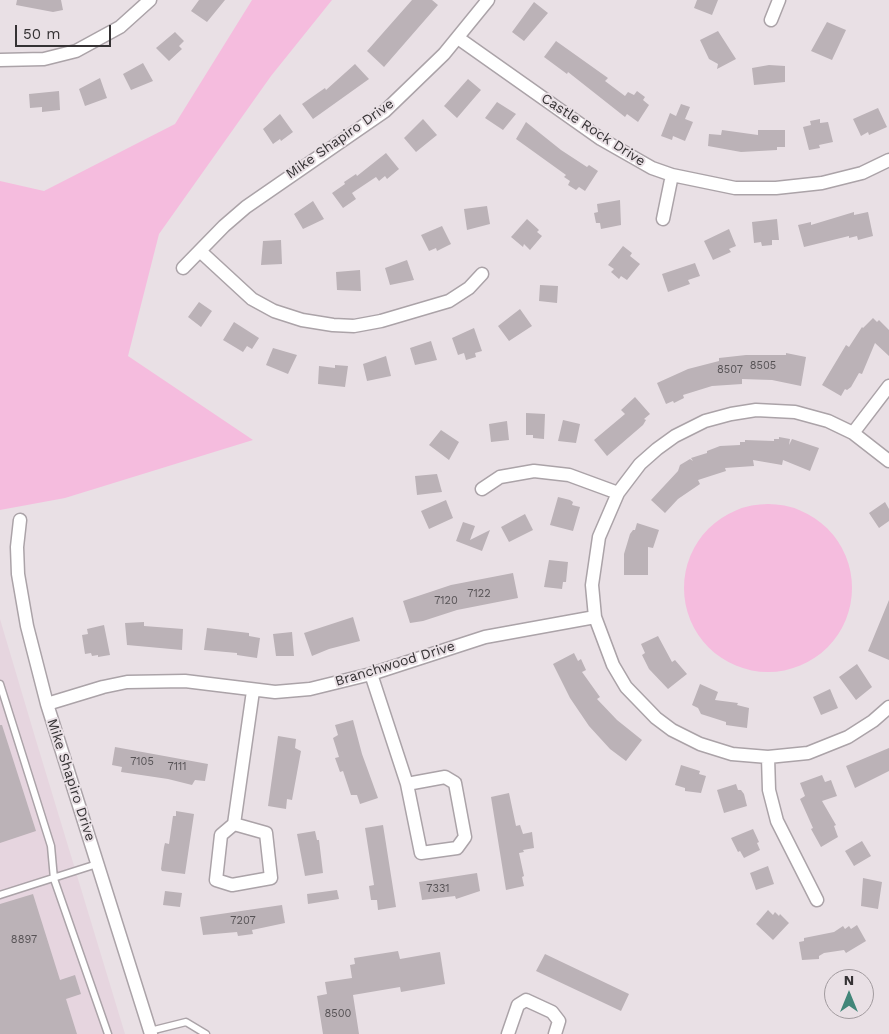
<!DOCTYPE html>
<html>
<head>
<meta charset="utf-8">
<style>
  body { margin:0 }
  #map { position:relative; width:889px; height:1034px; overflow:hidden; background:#e9e0e5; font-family:"Work Sans",sans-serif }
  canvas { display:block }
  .north { position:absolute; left:824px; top:969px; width:50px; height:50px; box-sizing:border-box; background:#e9e0e5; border:1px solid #a19a9e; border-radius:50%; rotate:0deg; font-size:14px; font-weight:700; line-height:20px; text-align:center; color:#353234 }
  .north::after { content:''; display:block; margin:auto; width:18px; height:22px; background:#428679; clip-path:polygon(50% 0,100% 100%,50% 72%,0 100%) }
  .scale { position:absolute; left:15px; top:25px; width:96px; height:22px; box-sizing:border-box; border:2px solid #353234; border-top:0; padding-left:6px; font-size:15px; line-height:18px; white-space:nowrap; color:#353234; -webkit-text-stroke:4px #e9e0e5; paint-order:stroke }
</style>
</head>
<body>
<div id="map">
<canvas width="889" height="1034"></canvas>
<div class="north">N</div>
<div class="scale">50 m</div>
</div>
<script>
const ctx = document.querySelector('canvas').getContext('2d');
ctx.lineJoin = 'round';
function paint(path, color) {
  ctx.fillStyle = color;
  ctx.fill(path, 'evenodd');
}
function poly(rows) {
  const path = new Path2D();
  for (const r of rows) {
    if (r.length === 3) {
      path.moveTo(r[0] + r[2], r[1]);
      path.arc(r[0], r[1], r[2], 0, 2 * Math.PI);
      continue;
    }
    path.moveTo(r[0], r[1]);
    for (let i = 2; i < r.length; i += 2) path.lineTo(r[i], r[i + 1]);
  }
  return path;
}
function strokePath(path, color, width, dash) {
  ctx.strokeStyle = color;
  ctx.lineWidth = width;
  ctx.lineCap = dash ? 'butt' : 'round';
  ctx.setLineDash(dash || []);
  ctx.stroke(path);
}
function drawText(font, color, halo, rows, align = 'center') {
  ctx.font = font + ' "Work Sans",sans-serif';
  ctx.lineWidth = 4;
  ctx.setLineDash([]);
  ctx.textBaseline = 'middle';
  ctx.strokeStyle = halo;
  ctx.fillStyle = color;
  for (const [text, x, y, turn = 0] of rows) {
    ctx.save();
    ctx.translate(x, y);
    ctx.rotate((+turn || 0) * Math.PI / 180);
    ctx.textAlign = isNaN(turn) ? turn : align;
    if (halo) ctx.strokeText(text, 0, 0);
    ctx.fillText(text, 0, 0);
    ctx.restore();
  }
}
const built = poly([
  [0,619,35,737,125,1034,0,1034]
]);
const green = poly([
  [252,0,332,0,271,76,159,234,128,356,253,440,65,498,0,510,0,181,44,191,175,124],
  [768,588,84]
]);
const building = poly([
  [17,0,61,0,63,10,53,12,16,5],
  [199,0,225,0,207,22,191,11],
  [412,0,432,0,438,5,384,67,367,51],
  [697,0,718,0,712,15,694,8],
  [534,2,548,13,524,41,512,32],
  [827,22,846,30,832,60,811,51],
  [718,31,736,59,717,69,718,64,709,59,700,40],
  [175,32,184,41,179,46,182,49,169,61,156,48],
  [556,41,608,78,605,81,625,96,628,92,634,95,637,91,645,97,643,100,649,105,638,122,627,114,625,117,568,72,567,74,544,57],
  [143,63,153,81,131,90,123,74],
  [355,64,369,79,313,119,302,104,325,88,326,90],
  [769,65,785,66,785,82,754,85,752,68],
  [100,78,107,98,85,106,79,89],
  [468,79,481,90,457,118,444,106],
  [59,91,60,110,42,112,42,107,30,108,29,94],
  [497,102,516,114,503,130,485,118],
  [681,104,690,107,685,119,693,122,685,141,673,136,672,140,661,136,670,113,676,116],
  [878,108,887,127,869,135,868,132,861,136,853,119],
  [280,114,293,132,281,141,280,139,273,144,263,129],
  [423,119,437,135,416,152,404,138],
  [820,119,820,123,828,122,833,142,819,145,820,148,809,150,803,127,811,125,810,121],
  [526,122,561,150,587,167,589,165,598,171,585,191,579,187,576,190,568,185,570,181,564,177,566,175,516,139],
  [722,130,758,135,758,130,785,130,785,147,777,147,777,150,741,152,708,146,709,134,721,135],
  [386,153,399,169,387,179,385,176,379,181,376,177,352,193,356,199,343,208,332,193,345,184,344,182,356,174,357,176],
  [620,200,621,225,601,229,600,223,596,223,594,213,598,212,597,204],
  [313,201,324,219,303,229,294,214],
  [487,206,490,224,467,230,464,209],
  [854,212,854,215,868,212,873,236,858,240,857,236,849,238,849,236,804,247,798,225,811,222,811,225],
  [527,219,539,230,537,232,542,236,530,250,524,244,523,247,511,237],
  [777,219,779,240,772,240,772,245,762,246,761,242,754,243,752,222],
  [442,226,451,244,437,251,436,248,429,251,421,235],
  [729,229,736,246,729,249,731,252,713,260,704,241],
  [281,240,282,264,261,265,263,241],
  [623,246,632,253,630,256,640,264,627,280,621,276,619,279,611,272,614,269,608,265],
  [407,260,414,280,390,285,385,268],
  [695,263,700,276,688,280,690,284,668,292,662,274],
  [360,270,361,291,337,290,336,272],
  [540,285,558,286,557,303,539,301],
  [199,302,212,311,201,327,188,317],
  [520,309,532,326,509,341,498,326],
  [873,318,877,322,879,320,889,330,889,356,875,343,862,374,859,373,851,387,847,390,845,389,841,396,822,385,846,345,849,347,862,327,863,328],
  [234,322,259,338,252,349,247,346,243,352,223,340],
  [474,328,482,351,475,353,476,357,466,360,464,353,458,355,452,338],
  [431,341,437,360,415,365,410,348],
  [273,348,297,355,288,374,266,365],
  [786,353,806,357,801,386,772,380,742,379,742,384,712,386,683,395,684,398,674,403,673,401,666,404,657,383,688,369,719,361,719,358,746,355,786,355],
  [386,356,391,376,367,381,363,364],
  [335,365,348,366,345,387,318,384,319,366,335,368],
  [635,397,650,414,644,419,646,420,643,425,607,456,594,440,625,414,621,410],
  [526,413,545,414,544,439,533,438,533,435,526,435],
  [563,420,580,424,576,443,558,441],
  [507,421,509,440,491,442,489,424],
  [441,430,459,442,449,460,429,445],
  [779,437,790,439,789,445,792,439,819,448,810,471,783,460,782,465,753,460,754,466,725,468,726,471,698,480,700,484,678,499,665,513,651,500,678,471,680,465,690,459,693,461,691,458,707,453,707,451,720,446,740,445,740,442,745,442,745,440,774,441,774,439,779,439],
  [437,474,442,492,417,495,415,476],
  [558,497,570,500,573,502,572,505,580,507,573,531,550,525],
  [446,500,453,518,429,529,421,511],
  [885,502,889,509,889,521,879,528,869,513],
  [525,514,533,530,509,542,501,527],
  [463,522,475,526,470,540,490,530,482,551,456,541],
  [637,523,659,530,653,548,648,547,648,575,624,575,624,554,630,534,633,530,635,530],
  [549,560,568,562,566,582,563,582,562,589,544,587],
  [513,573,518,598,457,610,423,621,410,623,403,601,451,585],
  [889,600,889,660,868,651],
  [353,617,360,641,329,649,312,656,304,633],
  [144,622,144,626,183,629,182,650,127,645,125,623],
  [104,625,110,655,98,657,98,655,92,656,91,653,85,654,82,635,88,634,87,629],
  [207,628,249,633,249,636,260,638,257,658,237,655,237,653,204,650],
  [292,632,294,656,276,656,273,634],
  [658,636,672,662,675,660,687,674,668,689,649,669,642,655,645,653,641,644],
  [574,653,578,661,581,659,586,670,582,672,600,697,597,699,617,720,642,740,626,761,610,749,589,726,570,698,553,664],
  [857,664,872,687,856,700,839,677],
  [700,684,718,692,715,700,738,703,737,705,749,708,747,728,726,725,726,722,701,714,698,708,692,705],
  [830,689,838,708,821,715,813,697],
  [353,720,362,754,378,798,360,804,357,795,351,795,343,771,340,772,335,758,339,757,333,738,338,735,335,725],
  [0,725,2,725,36,831,0,843],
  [278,736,296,739,295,748,301,751,292,800,287,799,286,809,268,806],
  [115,747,208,764,205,781,195,780,192,785,168,779,121,772,122,767,112,765],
  [889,748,889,771,855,788,846,766],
  [681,765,700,771,699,774,706,776,701,793,685,791,685,788,675,785],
  [822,775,825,782,831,780,837,796,822,801,836,825,834,826,838,837,821,847,811,829,813,828,800,799,805,796,800,783],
  [736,784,738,790,741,790,744,794,747,806,724,813,717,790],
  [509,793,516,826,520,825,523,834,532,832,534,848,523,850,524,852,519,853,524,876,522,877,524,886,506,890,491,797],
  [176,811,194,814,185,874,162,871,161,869,164,847,165,843,169,844,173,816,176,816],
  [383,825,396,907,378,910,377,900,371,900,369,886,374,885,365,828],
  [753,829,759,842,757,843,760,850,744,858,740,851,738,852,731,838],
  [315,831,317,840,319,840,323,873,305,876,297,834],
  [862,841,871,856,854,866,845,851],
  [768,866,774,884,756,890,750,873],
  [477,873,480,891,456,899,455,896,422,900,419,882],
  [863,878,882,882,878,909,861,906],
  [337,890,339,899,308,904,307,894],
  [165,891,182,893,180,907,163,905],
  [33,894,60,980,75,975,81,994,66,999,77,1034,0,1034,0,904],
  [282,905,285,923,252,930,253,934,238,936,237,932,203,935,200,917],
  [768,910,773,915,775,912,779,916,780,914,789,923,773,940,756,924],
  [857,925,866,941,846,953,844,950,824,953,819,956,819,959,802,960,799,942,804,941,804,938,834,932,843,926,845,929,849,926,851,929],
  [398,951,400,959,440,952,445,984,401,992,400,987,353,995,359,1034,323,1034,317,996,327,994,325,982,352,978,350,965,355,964,354,958],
  [545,954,629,994,621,1011,536,971]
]);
const lane = poly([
  [0,684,51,846,54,879,108,1034],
  [0,895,97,864],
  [150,1031,186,1022,206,1034]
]);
const street = poly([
  [771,20,779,0],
  [458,38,601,139,652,168,672,175,735,188,776,188,822,183,862,173,889,160],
  [0,60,44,59,76,51,120,27,150,0],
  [663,219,672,175],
  [201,252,252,299,274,311,302,320,333,325,354,326,381,321,449,301,469,288,482,274],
  [183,268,224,226,246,207,385,111,444,54,488,0],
  [853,433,889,386],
  [889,461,853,433,828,421,795,412,756,410,731,414,705,421,675,436,657,449,640,464,618,493,599,537,592,585,595,617,613,665,626,687,656,718,672,730,700,744,732,754,768,757,808,753,848,737,873,721,889,707],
  [482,489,500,477,534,471,569,475,618,493],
  [20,520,17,547,18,574,27,626,47,704,151,1034],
  [371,674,407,784,421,853,457,848,465,837,455,783,445,777,407,784],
  [47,704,103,687,127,682,185,681,275,692,310,689,371,674,485,637,595,617],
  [768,757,769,790,777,821,817,900],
  [234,824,266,833,271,878,232,885,216,880,221,835,234,824],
  [234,824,253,691],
  [508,1034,518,1005,526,1000,552,1012,559,1021,555,1034]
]);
const numberNames = [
  ["8505",763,366],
  ["8507",730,370],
  ["7122",479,594],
  ["7120",446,601],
  ["7105",142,762],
  ["7111",177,767],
  ["7331",438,889],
  ["7207",243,921],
  ["8897",24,940],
  ["8500",338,1014]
];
const streetNames = [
  ["Castle Rock Drive",593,130,33],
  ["Mike Shapiro Drive",340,139,-35],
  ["Branchwood Drive",395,664,-17],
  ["Mike Shapiro Drive",71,780,72]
];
paint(built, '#e6d5df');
paint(green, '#f5bcde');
paint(building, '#bbb2b7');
strokePath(lane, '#aba3a8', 9);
strokePath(street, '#aba3a8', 15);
strokePath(lane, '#fff', 6);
strokePath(street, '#fff', 12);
drawText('11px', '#565255', null, numberNames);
drawText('14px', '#353234', '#e9e0e5', streetNames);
</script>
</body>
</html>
